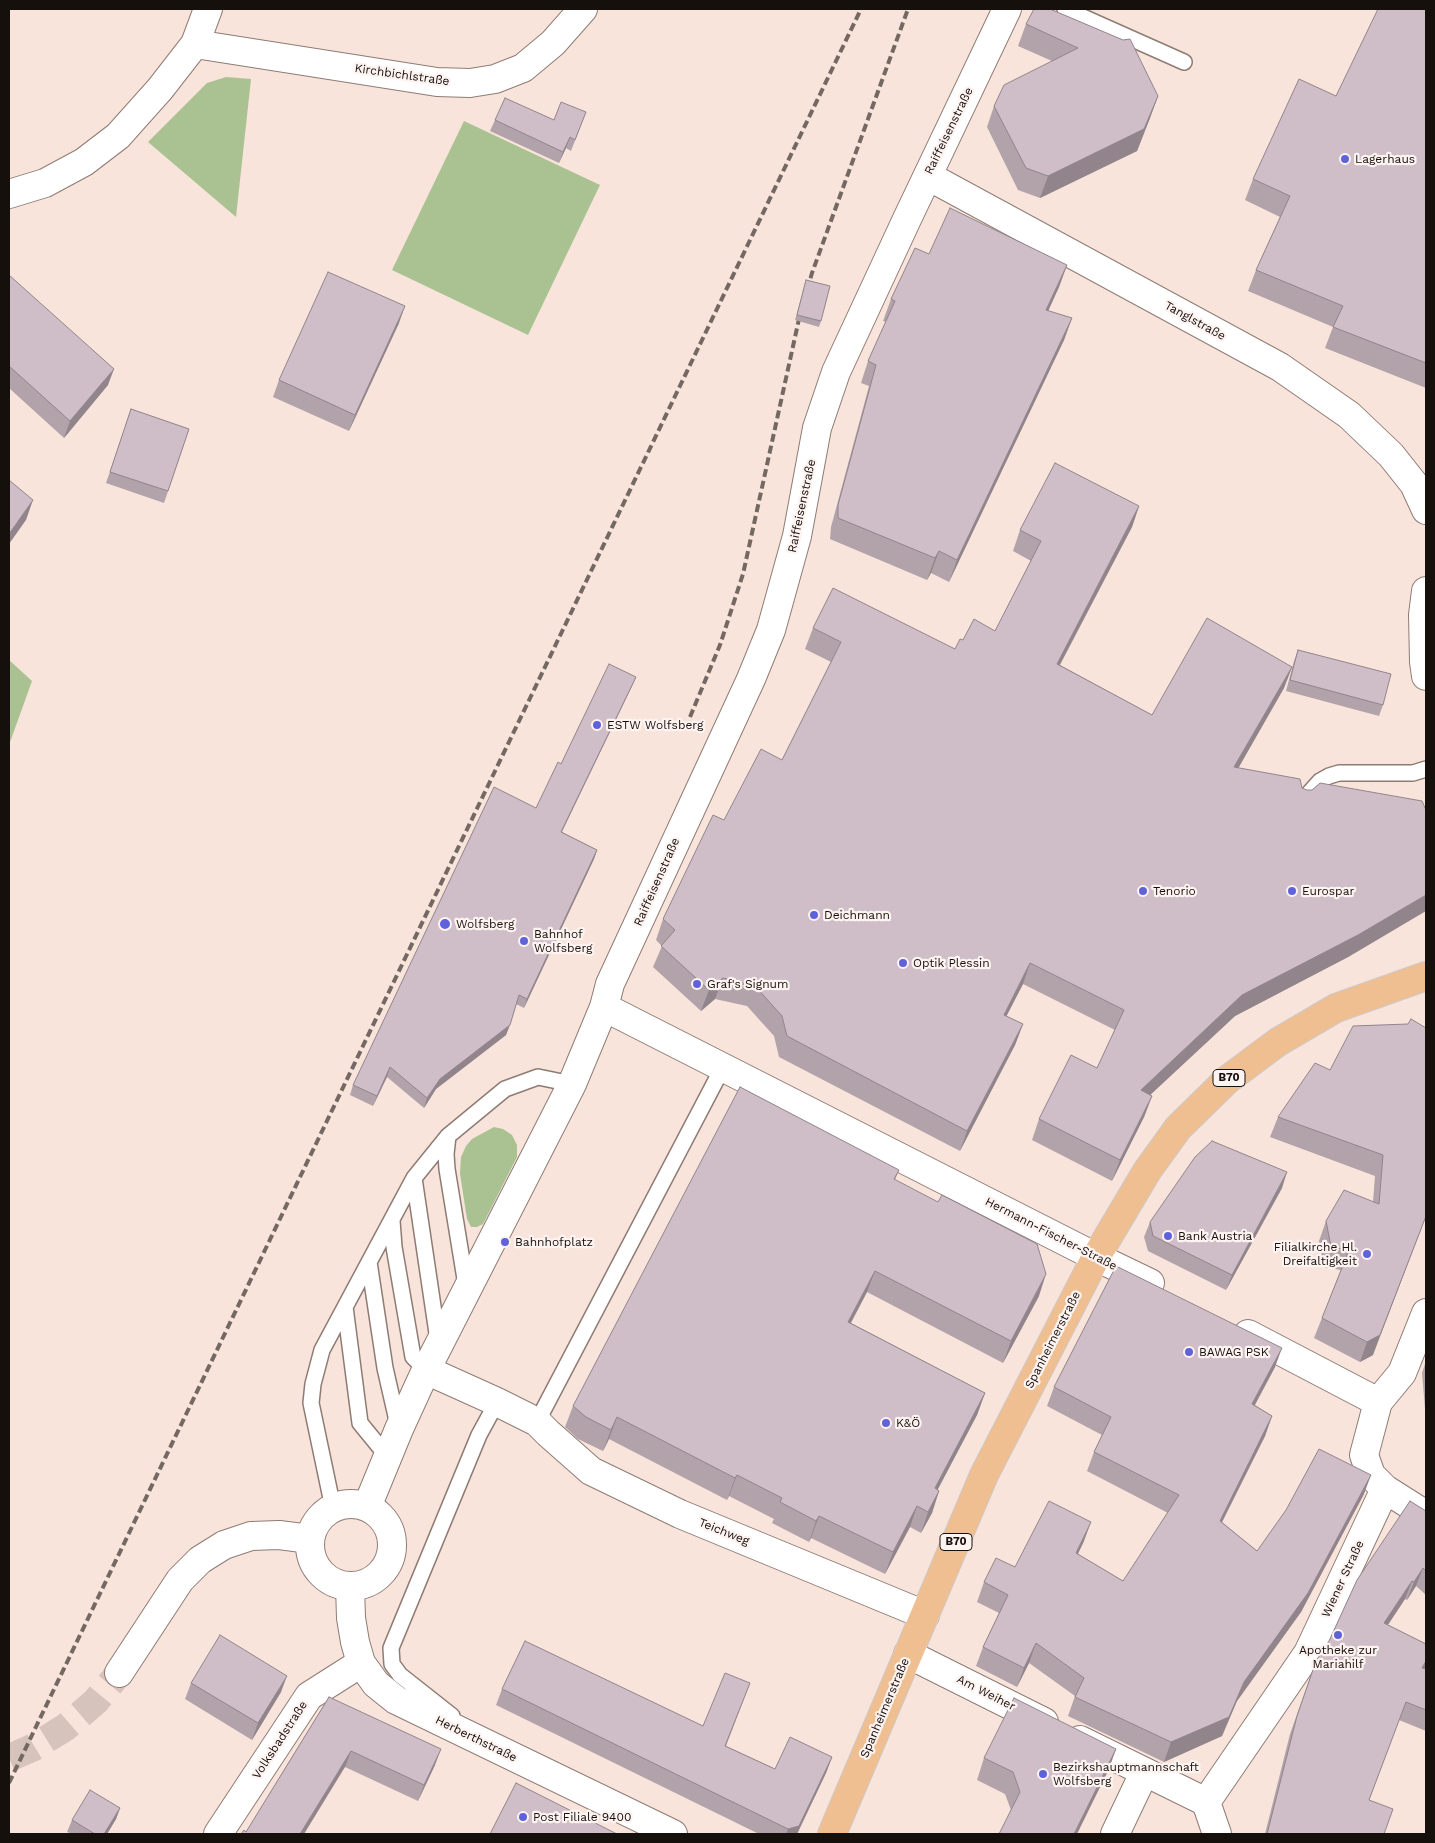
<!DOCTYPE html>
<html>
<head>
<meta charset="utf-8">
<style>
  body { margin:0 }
  #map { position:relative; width:1435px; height:1843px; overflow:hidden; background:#f8e4db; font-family:"Work Sans",sans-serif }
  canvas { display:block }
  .frame { position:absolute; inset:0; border:10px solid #16100c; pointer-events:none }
</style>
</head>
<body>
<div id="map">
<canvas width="1435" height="1843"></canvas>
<div class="frame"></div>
</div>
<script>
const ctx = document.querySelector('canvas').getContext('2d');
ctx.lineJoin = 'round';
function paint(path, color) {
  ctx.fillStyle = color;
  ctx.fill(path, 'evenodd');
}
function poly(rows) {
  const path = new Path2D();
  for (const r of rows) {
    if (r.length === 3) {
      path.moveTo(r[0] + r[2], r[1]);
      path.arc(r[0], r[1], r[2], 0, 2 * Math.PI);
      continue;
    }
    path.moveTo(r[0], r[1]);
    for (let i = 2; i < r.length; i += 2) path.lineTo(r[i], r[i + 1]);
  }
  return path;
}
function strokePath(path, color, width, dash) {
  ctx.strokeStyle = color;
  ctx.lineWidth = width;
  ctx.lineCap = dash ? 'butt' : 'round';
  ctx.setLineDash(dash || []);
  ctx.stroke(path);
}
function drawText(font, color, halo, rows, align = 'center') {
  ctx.font = font + ' "Work Sans",sans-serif';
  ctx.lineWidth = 4.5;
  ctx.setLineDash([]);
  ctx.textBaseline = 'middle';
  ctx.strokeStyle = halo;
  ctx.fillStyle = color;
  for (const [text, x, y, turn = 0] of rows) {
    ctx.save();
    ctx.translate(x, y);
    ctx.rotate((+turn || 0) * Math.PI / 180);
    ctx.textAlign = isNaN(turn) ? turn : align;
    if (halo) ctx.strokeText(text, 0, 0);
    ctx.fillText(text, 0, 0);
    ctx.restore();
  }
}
const green = poly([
  [226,77,251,79,236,217,148,142,207,83],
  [464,121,600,185,528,335,392,270],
  [9,660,32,681,9,745],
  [494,1127,503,1129,512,1135,517,1145,517,1157,483,1224,477,1227,471,1227,467,1219,460,1174,461,1157,466,1146,472,1139]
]);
const secondaryTunnel = poly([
  [9,1758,32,1748,66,1727,96,1701,119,1673]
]);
const lane = poly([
  [1065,9,1184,62],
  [1302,801,1320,781,1329,776,1339,773,1413,773,1426,769],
  [448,1136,446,1154,447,1169,466,1285],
  [414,1178,438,1340],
  [392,1221,394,1247,413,1357,426,1370],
  [369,1262,385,1368,398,1425],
  [345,1307,360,1423,387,1456],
  [537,1422,723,1067],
  [333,1508,311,1403,313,1384,322,1350,414,1178,448,1136,505,1089,538,1077,572,1084],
  [452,1716,400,1675,392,1664,391,1648,479,1435,497,1402]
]);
const street = poly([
  [195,44,437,82,470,83,495,79,523,68,553,43,583,9],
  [9,194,45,183,84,162,118,136,160,89,195,44,208,9],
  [1096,1257,1150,1283],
  [1426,1313,1402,1373,1378,1402,1364,1455,1371,1475,1385,1489,1426,1515],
  [1248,1334,1378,1402],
  [426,1370,497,1402,537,1422,548,1433,591,1471,680,1514,925,1615],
  [908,1654,1044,1722],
  [1080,1740,1206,1802],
  [1206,1802,1308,1653,1385,1489],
  [1206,1802,1217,1834],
  [218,1834,309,1696,361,1663],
  [1115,1834,1144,1773]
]);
const secondary = poly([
  [928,176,1280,367,1349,415,1391,455,1414,484,1426,510],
  [1426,591,1423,615,1424,662,1426,676],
  [604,1007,1096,1257],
  [351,1545,41],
  [367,1507,399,1429,426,1370,572,1084,604,1007,610,984,751,679,771,630,797,536,817,428,836,372,907,219,1007,9],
  [350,1586,351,1618,355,1642,361,1663,376,1684,396,1700,673,1834],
  [119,1673,180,1580,200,1560,224,1545,251,1536,279,1535,310,1539]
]);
const primary = poly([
  [832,1834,984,1475,1096,1257,1147,1171,1178,1128,1227,1080,1278,1042,1336,1008,1426,976]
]);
const rail = poly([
  [690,717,720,645,743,574,799,319,812,273,908,9],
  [9,1783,861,9]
]);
const wall = poly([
  [1034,9,1158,96,1150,118,1137,151,1040,198,1018,190,987,127,994,106,1052,61,1018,46,1026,24],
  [1426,9,1426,388,1325,348,1333,327,1248,291,1256,270,1280,217,1245,200,1253,179],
  [586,112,571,151,566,148,559,163,490,131,495,120,554,120],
  [929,254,1067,265,1059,287,1048,311,1072,318,1064,340,949,582,931,573,927,580,830,539,831,527,869,386,861,383,868,361,886,322,883,321,891,299],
  [9,275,108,385,64,438,9,388],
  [806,280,821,321,819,327,795,320],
  [399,323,349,431,273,397,279,380],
  [131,409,189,429,164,503,106,483],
  [1139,506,1132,527,1060,665,1152,715,1292,667,1284,688,1238,768,1350,956,1235,1016,1150,1095,1152,1096,1144,1117,1112,1181,1032,1140,1039,1119,1097,1068,1115,1030,1023,984,1006,1017,1023,1024,1015,1045,960,1151,779,1057,774,1036,747,1006,715,999,701,1011,653,967,662,946,656,940,663,919,724,820,782,760,831,662,805,649,813,628,955,649,963,640,995,631,1031,561,1013,551,1020,530],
  [1298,650,1383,705,1379,716,1286,691,1294,661],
  [636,677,632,686,562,832,597,850,594,859,524,1008,516,1004,506,1035,436,1089,424,1108,387,1077,373,1106,350,1095,353,1085,536,808,561,764],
  [1408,1024,1373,1355,1360,1362,1314,1338,1341,1270,1324,1267,1319,1241,1326,1221,1373,1202,1375,1176,1270,1137,1278,1117,1330,1070],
  [899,1170,895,1180,1039,1296,1003,1363,867,1292,851,1323,985,1393,977,1415,937,1490,939,1491,932,1513,921,1533,910,1527,885,1574,811,1538,809,1542,772,1523,774,1519,729,1496,727,1500,609,1439,603,1451,578,1439,565,1427,573,1406],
  [1282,1188,1226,1290,1148,1251,1144,1237,1150,1222],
  [1426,1361,1426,1421,1422,1373],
  [1275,1367,1255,1405,1272,1416,1265,1436,1222,1522,1257,1551,1364,1494,1301,1612,1237,1701,1222,1736,1164,1762,1068,1716,1075,1696,1029,1663,1017,1687,976,1666,983,1647,999,1613,977,1602,984,1582,1015,1567,1084,1541,1078,1554,1123,1581,1168,1513,1087,1471,1094,1452,1102,1435,1047,1406,1054,1387],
  [1426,1511,1426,1595,1416,1586,1407,1600,1405,1599,1388,1625,1426,1644,1426,1731,1399,1720,1369,1800,1384,1834,1265,1834,1290,1734,1316,1661],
  [191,1683,281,1692,252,1740,185,1699],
  [750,1683,726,1746,775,1769,832,1757,826,1773,797,1834,759,1834,496,1705,502,1689,703,1726],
  [329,1697,435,1765,418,1801,345,1767,246,1832],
  [1116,1749,1108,1771,1011,1810,1005,1794,977,1780,984,1758],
  [120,1808,116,1819,107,1834,72,1834,67,1832,72,1820]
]);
const shadedWall = poly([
  [1158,96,1150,118,1137,151,1040,198,1048,176],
  [570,137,566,148,559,163,563,152],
  [1067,265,1059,287,1039,331,1046,310],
  [405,306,399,323,349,431,355,415],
  [1072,318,1064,340,949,582,957,560],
  [114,369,108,385,64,438,70,421],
  [33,500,26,520,9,544,9,534],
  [1139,506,1132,527,1049,685,1057,664],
  [939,551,931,573,927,580,935,558],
  [1292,667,1284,688,1227,788,1234,767],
  [636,677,632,686,557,841,561,832],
  [597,850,594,859,524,1008,527,999],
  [1426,895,1426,911,1350,956,1235,1016,1133,1111,1141,1090,1242,995],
  [1030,963,1023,984,996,1036,1004,1015],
  [723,978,715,999,701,1011,709,990],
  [1023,1024,1015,1045,960,1151,967,1131],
  [510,1025,506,1035,436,1089,424,1108,427,1098,440,1079],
  [390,1067,387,1077,373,1106,377,1096],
  [1152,1096,1144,1117,1112,1181,1120,1160],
  [1287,1172,1282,1188,1226,1290,1232,1275],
  [1426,1216,1373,1355,1360,1362,1367,1342],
  [875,1271,867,1292,840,1343,848,1322],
  [1046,1274,1039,1296,1003,1363,1011,1341],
  [1282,1348,1275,1367,1245,1423,1252,1404],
  [985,1393,977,1415,927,1510,935,1488],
  [1272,1416,1265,1436,1213,1540,1220,1521],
  [617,1417,609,1439,603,1451,611,1430],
  [737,1475,729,1496,727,1500,735,1478],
  [1371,1475,1364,1494,1301,1612,1237,1701,1222,1736,1164,1762,1171,1742],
  [939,1491,932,1513,921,1533,928,1512],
  [917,1506,910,1527,885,1574,893,1552],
  [819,1516,811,1538,809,1542,816,1521],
  [1091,1522,1084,1541,1069,1572,1076,1553],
  [1423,1568,1416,1586,1407,1600,1414,1582],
  [1412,1581,1405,1599,1377,1641,1384,1623],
  [1036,1643,1029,1663,1017,1687,1024,1668],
  [1426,1661,1426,1669,1422,1668],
  [287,1676,281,1692,252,1740,258,1723],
  [441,1749,435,1765,418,1801,424,1785],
  [1116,1749,1108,1771,1077,1834,1074,1834],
  [351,1751,345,1767,304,1834,300,1834],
  [832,1757,826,1773,797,1834,786,1834,788,1829],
  [120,1808,116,1819,107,1834,104,1834]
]);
const building = poly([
  [1034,9,1050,9,1123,40,1130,39,1158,96,1144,129,1048,176,1026,168,994,106,1004,85,1078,48,1026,24,1034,9],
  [1378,9,1426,9,1426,363,1333,327,1343,306,1256,270,1290,196,1253,179,1299,79,1336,96,1378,9],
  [505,98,554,120,561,102,586,112,575,140,570,137,563,152,495,120,505,98],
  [950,208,1067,265,1046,310,1072,318,957,560,939,551,935,558,838,518,838,505,876,365,868,361,895,301,891,299,915,248,929,254,950,208],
  [328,272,405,306,355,415,279,380,328,272],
  [9,275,114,369,70,421,9,366,9,275],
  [806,280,830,286,821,321,797,315,806,280],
  [131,409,189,429,168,491,110,472,131,409],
  [1055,463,1139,506,1057,664,1152,715,1207,618,1292,667,1234,767,1300,779,1302,788,1307,790,1312,790,1320,783,1422,801,1426,810,1426,895,1358,935,1242,995,1141,1090,1152,1096,1120,1160,1039,1119,1071,1055,1097,1068,1124,1010,1030,963,1004,1015,1023,1024,967,1131,787,1036,782,1016,755,986,723,978,709,990,661,946,675,930,663,919,713,815,724,820,761,749,782,760,841,642,813,628,833,588,955,649,960,639,963,640,974,619,995,631,1041,541,1020,530,1055,463],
  [9,480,33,500,9,534,9,480],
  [1298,650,1391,674,1383,705,1290,680,1298,650],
  [609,664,636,677,561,832,597,850,527,999,519,995,510,1025,440,1079,427,1098,390,1067,377,1096,353,1085,494,787,536,808,558,762,561,764,609,664],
  [1411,1019,1426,1028,1426,1216,1380,1335,1367,1342,1322,1318,1349,1250,1331,1247,1326,1221,1344,1190,1379,1204,1383,1155,1278,1117,1315,1063,1330,1070,1353,1026,1408,1024,1411,1019],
  [740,1087,899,1170,894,1179,938,1202,942,1195,1037,1244,1046,1274,1011,1341,875,1271,848,1322,985,1393,935,1488,939,1491,928,1512,917,1506,893,1552,819,1516,816,1521,780,1502,782,1498,737,1475,735,1478,617,1417,611,1430,586,1417,573,1406,740,1087],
  [1212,1141,1287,1172,1232,1275,1153,1236,1150,1222,1195,1157,1212,1141],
  [1116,1266,1282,1348,1252,1404,1272,1416,1220,1521,1257,1551,1286,1510,1319,1449,1371,1475,1308,1593,1244,1682,1229,1717,1171,1742,1075,1697,1084,1678,1036,1643,1024,1668,983,1647,1008,1595,984,1582,996,1558,1015,1567,1049,1501,1091,1522,1076,1553,1123,1581,1179,1495,1094,1452,1111,1417,1054,1387,1116,1266],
  [1410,1501,1426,1511,1426,1571,1423,1568,1414,1582,1412,1581,1384,1623,1426,1644,1426,1661,1422,1668,1426,1669,1426,1710,1406,1702,1369,1800,1393,1809,1384,1834,1267,1834,1297,1716,1316,1661,1329,1641,1357,1580,1410,1501],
  [220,1635,287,1676,258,1723,191,1683,220,1635],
  [525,1641,703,1726,725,1673,750,1683,725,1746,775,1769,790,1737,832,1757,799,1826,788,1829,502,1689,525,1641],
  [329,1697,441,1749,424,1785,351,1751,300,1834,241,1834,244,1830,246,1832,329,1697],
  [1014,1698,1116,1749,1074,1834,999,1834,1020,1792,1013,1772,984,1758,1014,1698],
  [516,1783,617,1834,490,1834,516,1783],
  [90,1790,120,1808,104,1834,95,1834,72,1820,90,1790]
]);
const markers = [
  [1345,159,5,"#6062da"],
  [597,725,5,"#6062da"],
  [1143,891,5,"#6062da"],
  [1292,891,5,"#6062da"],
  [814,915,5,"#6062da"],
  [445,924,6,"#6062da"],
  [524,941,5,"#6062da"],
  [903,963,5,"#6062da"],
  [697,984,5,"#6062da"],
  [1168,1236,5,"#6062da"],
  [505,1242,5,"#6062da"],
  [1367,1254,5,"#6062da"],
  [1189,1352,5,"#6062da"],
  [886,1423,5,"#6062da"],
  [1338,1635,5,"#6062da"],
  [1043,1774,5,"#6062da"],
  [523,1817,5,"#6062da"]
];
const shields = [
  [1229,1078,32],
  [956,1542,32]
];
const shieldNames = [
  ["B70",1229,1078],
  ["B70",956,1542]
];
const streetNames = [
  ["Kirchbichlstraße",402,75,8],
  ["Raiffeisenstraße",949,131,-64],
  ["Tanglstraße",1195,321,29],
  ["Raiffeisenstraße",802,506,-78],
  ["Raiffeisenstraße",657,882,-66],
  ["Hermann-Fischer-Straße",1051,1234,27],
  ["Spanheimerstraße",1053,1340,-63],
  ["Teichweg",724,1532,22],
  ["Wiener Straße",1343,1579,-65],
  ["Am Weiher",986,1693,27],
  ["Spanheimerstraße",885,1708,-67],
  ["Herberthstraße",476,1739,26],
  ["Volksbadstraße",280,1740,-57]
];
const poiNames = [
  ["Lagerhaus",1355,159],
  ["ESTW Wolfsberg",607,725],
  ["Tenorio",1153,891],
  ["Eurospar",1302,891],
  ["Deichmann",824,915],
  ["Wolfsberg",456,924],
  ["Bahnhof",534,934],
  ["Wolfsberg",534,948],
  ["Optik Plessin",913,963],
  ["Graf's Signum",707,984],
  ["Bank Austria",1178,1236],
  ["Bahnhofplatz",515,1242],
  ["Filialkirche Hl.",1357,1247,"right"],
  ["Dreifaltigkeit",1357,1261,"right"],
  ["BAWAG PSK",1199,1352],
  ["K&Ö",896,1423],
  ["Apotheke zur",1338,1650,"center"],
  ["Mariahilf",1338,1664,"center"],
  ["Bezirkshauptmannschaft",1053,1767],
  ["Wolfsberg",1053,1781],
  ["Post Filiale 9400",533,1817]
];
paint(green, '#aac292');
strokePath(secondaryTunnel, '#d6c4bc', 28, [28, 14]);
strokePath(lane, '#8e7c74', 18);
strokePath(street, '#8e7c74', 30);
strokePath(secondary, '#8e7c74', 30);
strokePath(primary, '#cccaca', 30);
strokePath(lane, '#fff', 15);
strokePath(street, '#fff', 28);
strokePath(secondary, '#fff', 28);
strokePath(primary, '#efbf91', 28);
strokePath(rail, '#746862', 4, [8, 4]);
paint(wall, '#b2a3ab');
paint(shadedWall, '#91848b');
paint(building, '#cfbdc7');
strokePath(building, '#91848b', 1);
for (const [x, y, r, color] of markers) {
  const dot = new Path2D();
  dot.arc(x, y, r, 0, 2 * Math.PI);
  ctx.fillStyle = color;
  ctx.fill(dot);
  strokePath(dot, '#fdf4f1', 2);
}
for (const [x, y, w] of shields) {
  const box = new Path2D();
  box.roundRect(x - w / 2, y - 8.5, w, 17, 4);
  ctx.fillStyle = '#fdf4f1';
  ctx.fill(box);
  strokePath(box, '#16100c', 1);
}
drawText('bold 11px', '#16100c', null, shieldNames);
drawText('12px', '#16100c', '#fdf4f1', streetNames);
drawText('12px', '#16100c', '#fdf4f1', poiNames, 'left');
</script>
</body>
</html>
